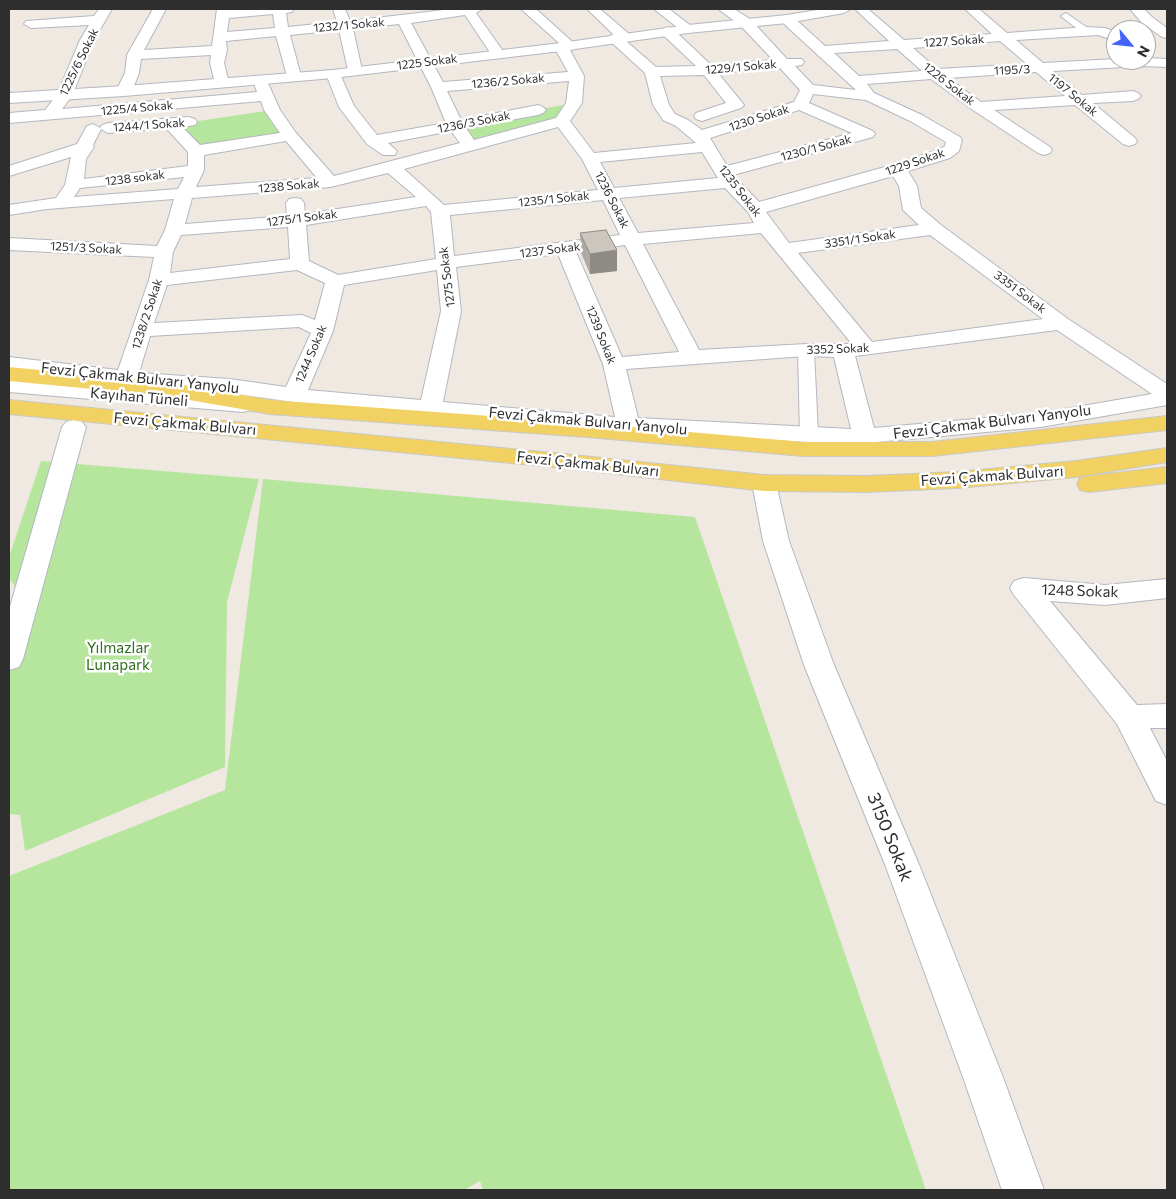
<!DOCTYPE html>
<html>
<head>
<meta charset="utf-8">
<style>
  body { margin:0 }
  #map { position:relative; width:1176px; height:1199px; overflow:hidden; background:#efe9e1; font-family:Commissioner,sans-serif }
  canvas { display:block }
  .frame { position:absolute; inset:0; border:10px solid #2e2e2e; pointer-events:none }
  .north { position:absolute; left:1106px; top:20px; width:50px; height:50px; box-sizing:border-box; background:#fff; border:1px solid #ababab; border-radius:50%; rotate:118deg; font-size:14px; font-weight:700; line-height:20px; text-align:center; color:#2e2e2e }
  .north::after { content:''; display:block; margin:auto; width:18px; height:22px; background:#4264fb; clip-path:polygon(50% 0,100% 100%,50% 72%,0 100%) }
</style>
</head>
<body>
<div id="map">
<canvas width="1176" height="1199"></canvas>
<div class="frame"></div>
<div class="north">N</div>
</div>
<script>
const ctx = document.querySelector('canvas').getContext('2d');
ctx.lineJoin = 'round';
function paint(path, color) {
  ctx.fillStyle = color;
  ctx.fill(path, 'evenodd');
}
function poly(rows) {
  const path = new Path2D();
  for (const r of rows) {
    path.moveTo(r[0], r[1]);
    for (let i = 2; i < r.length; i += 2) path.lineTo(r[i], r[i + 1]);
  }
  return path;
}
function strokePath(path, color, width, dash) {
  ctx.strokeStyle = color;
  ctx.lineWidth = width;
  ctx.lineCap = dash ? 'butt' : 'round';
  ctx.setLineDash(dash || []);
  ctx.stroke(path);
}
function drawText(font, color, halo, rows, align = 'center') {
  ctx.font = font + ' Commissioner,sans-serif';
  ctx.lineWidth = 5;
  ctx.setLineDash([]);
  ctx.textBaseline = 'middle';
  ctx.strokeStyle = halo;
  ctx.fillStyle = color;
  for (const [text, x, y, turn = 0] of rows) {
    ctx.save();
    ctx.translate(x, y);
    ctx.rotate((+turn || 0) * Math.PI / 180);
    ctx.textAlign = isNaN(turn) ? turn : align;
    if (halo) ctx.strokeText(text, 0, 0);
    ctx.fillText(text, 0, 0);
    ctx.restore();
  }
}
const green = poly([
  [574,103,562,121,470,145,455,125],
  [272,110,290,136,196,151,171,125],
  [41,461,259,479,227,602,225,767,25,851,20,815,9,814,9,643,22,597,9,578,9,557],
  [263,479,695,517,926,1190,483,1190,480,1181,464,1190,9,1190,9,876,225,790]
]);
const pedestrian = poly([
  [1066,13,1089,29,1089,33,1083,33,1063,18,1061,16,1066,13],
  [806,345,812,347,814,350,818,435,815,439,809,440,803,439,800,435,798,350,800,347,806,345]
]);
const minor = poly([
  [99,9,112,9,94,40,72,96,62,109,257,92,253,81,255,78,260,77,265,78,267,81,280,110,296,133,334,176,460,143,451,131,388,143,397,151,395,155,383,155,367,144,339,107,326,74,328,71,333,70,338,71,340,74,354,106,377,135,446,123,431,87,399,24,353,29,362,70,360,73,350,73,348,70,339,30,290,35,301,76,299,79,289,79,287,76,276,36,226,41,227,50,224,63,229,83,227,86,222,87,217,86,215,83,210,63,211,55,141,59,139,73,132,91,129,94,119,94,116,91,125,73,127,55,153,9,166,9,144,50,212,46,217,9,229,9,229,10,293,9,292,12,286,13,288,27,337,22,333,9,345,9,350,21,452,9,482,9,476,13,505,54,503,57,493,57,465,15,411,23,443,82,568,72,554,47,559,43,521,9,536,9,577,46,575,49,570,50,584,76,582,103,570,121,594,153,696,143,676,126,663,120,653,105,645,73,610,41,608,38,613,34,587,9,600,9,629,34,631,37,626,41,656,67,696,66,662,34,660,31,667,27,672,28,711,65,773,60,740,25,718,9,734,9,750,19,787,59,802,59,804,62,802,65,795,66,813,85,856,90,782,22,780,19,782,16,792,16,825,46,889,41,855,9,868,9,904,40,992,34,965,9,979,9,1007,33,1086,27,1105,28,1116,32,1116,41,1098,35,1016,40,1043,63,1116,59,1146,60,1146,58,1167,59,1167,67,1142,66,1053,71,1082,95,1133,91,1138,93,1141,96,1138,99,1133,101,1093,103,1135,138,1137,141,1135,144,1129,146,1123,144,1075,105,994,110,1050,147,1052,150,1050,153,1044,155,1038,153,973,110,931,79,867,84,874,93,922,115,960,137,962,140,959,151,950,158,908,171,917,186,921,208,941,225,1068,319,1167,384,1167,405,1041,427,864,443,809,442,565,427,294,402,230,393,171,390,9,370,9,357,118,370,149,280,154,257,9,250,9,238,157,246,165,230,174,199,47,209,9,215,9,205,56,198,65,185,71,157,9,176,9,166,77,144,87,126,93,124,100,128,102,125,108,123,189,117,195,119,197,122,195,125,182,127,200,145,280,133,264,110,261,101,9,123,9,113,45,110,57,95,80,40,89,25,31,28,24,24,26,21,94,16,99,9],
  [273,14,275,28,227,32,229,18,273,14],
  [1000,41,1027,64,937,69,913,48,1000,41],
  [897,49,922,71,859,76,834,53,897,49],
  [780,68,800,90,794,102,702,130,688,120,675,114,669,105,660,76,704,75,726,103,696,113,694,116,696,119,702,121,741,108,744,105,718,73,780,68],
  [1036,72,1065,96,981,102,948,78,1036,72],
  [569,81,566,103,556,118,474,140,466,128,538,115,543,113,546,110,543,107,538,105,461,120,447,91,569,81],
  [813,94,866,100,910,121,946,142,945,146,938,150,892,165,759,202,733,175,873,137,875,134,873,131,809,103,813,94],
  [799,110,852,133,727,166,710,138,799,110],
  [558,127,582,159,598,190,444,205,404,169,558,127],
  [166,128,188,152,188,166,84,179,86,159,94,147,93,145,101,129,108,133,166,128],
  [286,141,317,178,196,187,204,170,204,155,286,141],
  [702,152,718,178,614,188,600,162,702,152],
  [388,173,416,197,305,214,304,203,301,199,295,198,289,199,286,203,287,216,185,224,192,198,330,187,388,173],
  [893,176,899,186,903,210,919,225,789,243,766,212,893,176],
  [184,177,178,189,74,197,80,188,184,177],
  [725,188,748,212,754,223,638,233,619,198,725,188],
  [603,200,620,235,454,256,450,215,603,200],
  [426,206,431,212,436,259,338,275,309,261,306,225,426,206],
  [288,227,290,259,170,273,173,252,181,235,288,227],
  [761,233,852,344,806,344,699,350,643,244,761,233],
  [930,235,1043,319,872,342,798,253,930,235],
  [625,245,679,352,622,357,576,252,625,245],
  [558,254,603,364,615,417,443,402,461,311,456,267,558,254],
  [297,270,325,283,315,320,302,315,154,323,167,285,297,270],
  [437,270,441,311,421,400,308,390,333,331,344,285,437,270],
  [299,327,311,333,286,387,230,379,139,373,150,336,299,327],
  [1057,330,1152,394,1041,413,874,428,855,356,1057,330],
  [806,356,834,357,851,429,638,418,626,369,806,356],
  [654,9,669,9,695,29,693,32,683,32,654,9],
  [1130,9,1144,9,1152,17,1167,28,1167,38,1162,37,1142,23,1130,9],
  [74,420,82,422,86,427,23,659,19,667,9,670,9,610,62,427,66,422,74,420],
  [1024,578,1105,585,1167,579,1167,598,1105,605,1050,601,1137,705,1167,704,1167,728,1150,728,1167,761,1167,805,1156,801,1117,724,1014,595,1010,588,1014,581,1024,578]
]);
const tertiary = poly([
  [823,9,851,9,844,13,787,23,688,33,561,51,333,78,124,96,9,103,9,93,124,86,333,70,561,43,688,25,787,15,823,9]
]);
const secondary = poly([
  [9,378,243,398,251,400,254,405,251,410,243,412,9,392,9,378],
  [764,475,773,477,776,483,789,541,834,665,920,867,1004,1080,1044,1190,1002,1190,964,1080,886,867,804,665,763,541,752,483,755,477,764,475]
]);
const primary = poly([
  [9,367,166,382,270,400,587,423,803,442,932,442,1167,416,1167,430,932,456,803,456,587,437,270,414,166,396,9,381,9,367],
  [9,400,573,455,764,475,867,476,957,472,1076,461,1167,448,1167,462,1076,477,957,488,867,492,764,491,573,469,9,414,9,400],
  [1167,467,1167,483,1089,492,1080,490,1077,484,1080,478,1089,476,1167,467]
]);
const wall = poly([
  [580,233,617,250,617,271,590,274,581,253]
]);
const shadedWall = poly([
  [617,250,617,271,590,274,590,254]
]);
const building = poly([
  [606,230,617,250,590,254,580,233,606,230]
]);
const farStreetnames = [
  ["1232/1 Sokak",349,25,-5],
  ["1227 Sokak",954,41,-4],
  ["1225/6 Sokak",79,62,-64],
  ["1225 Sokak",427,62,-7],
  ["1229/1 Sokak",741,67,-5],
  ["1195/3",1012,70,-3],
  ["1236/2 Sokak",508,81,-5],
  ["1226 Sokak",949,84,38],
  ["1197 Sokak",1073,95,39],
  ["1225/4 Sokak",137,108,-5],
  ["1230 Sokak",759,118,-18],
  ["1236/3 Sokak",474,122,-11],
  ["1244/1 Sokak",149,125,-4],
  ["1230/1 Sokak",816,148,-15],
  ["1229 Sokak",915,162,-19],
  ["1238 sokak",135,178,-7],
  ["1238 Sokak",289,186,-5],
  ["1235 Sokak",740,191,52],
  ["1235/1 Sokak",554,199,-6],
  ["1236 Sokak",612,200,63],
  ["1275/1 Sokak",302,218,-7],
  ["3351/1 Sokak",860,239,-8],
  ["1251/3 Sokak",86,248,3],
  ["1237 Sokak",550,250,-7],
  ["1275 Sokak",447,277,-97],
  ["3351 Sokak",1020,292,37],
  ["1238/2 Sokak",147,314,-72],
  ["1239 Sokak",601,335,68],
  ["3352 Sokak",838,349,-2],
  ["1244 Sokak",311,354,-67]
];
const streetNames = [
  ["Fevzi Çakmak Bulvarı Yanyolu",140,378,6],
  ["Kayıhan Tüneli",139,397,5],
  ["Fevzi Çakmak Bulvarı Yanyolu",588,421,5],
  ["Fevzi Çakmak Bulvarı Yanyolu",992,422,-7],
  ["Fevzi Çakmak Bulvarı",185,424,5],
  ["Fevzi Çakmak Bulvarı",588,464,6],
  ["Fevzi Çakmak Bulvarı",992,476,-4],
  ["1248 Sokak",1080,591,2]
];
const parkNames = [
  ["Yılmazlar",118,648],
  ["Lunapark",118,665]
];
const nearStreetnames = [
  ["3150 Sokak",890,837,68]
];
paint(green, '#b6e59e');
strokePath(pedestrian, '#b4b7c1', 2);
strokePath(minor, '#b4b7c1', 2);
strokePath(tertiary, '#b4b7c1', 2);
strokePath(secondary, '#b4b7c1', 2);
strokePath(primary, '#c9c9c9', 2);
paint(pedestrian, '#fff');
paint(minor, '#fff');
paint(tertiary, '#fff');
paint(secondary, '#fff');
paint(primary, '#f2d163');
paint(wall, '#afaba4');
paint(shadedWall, '#8e8b86');
paint(building, '#cbc7bf');
strokePath(building, '#8e8b86', 1);
drawText('12px', '#2e2e2e', '#fff', farStreetnames);
drawText('15px', '#2e2e2e', '#fff', streetNames);
drawText('15px', '#2c6e1b', '#fff', parkNames);
drawText('18px', '#2e2e2e', '#fff', nearStreetnames);
</script>
</body>
</html>
